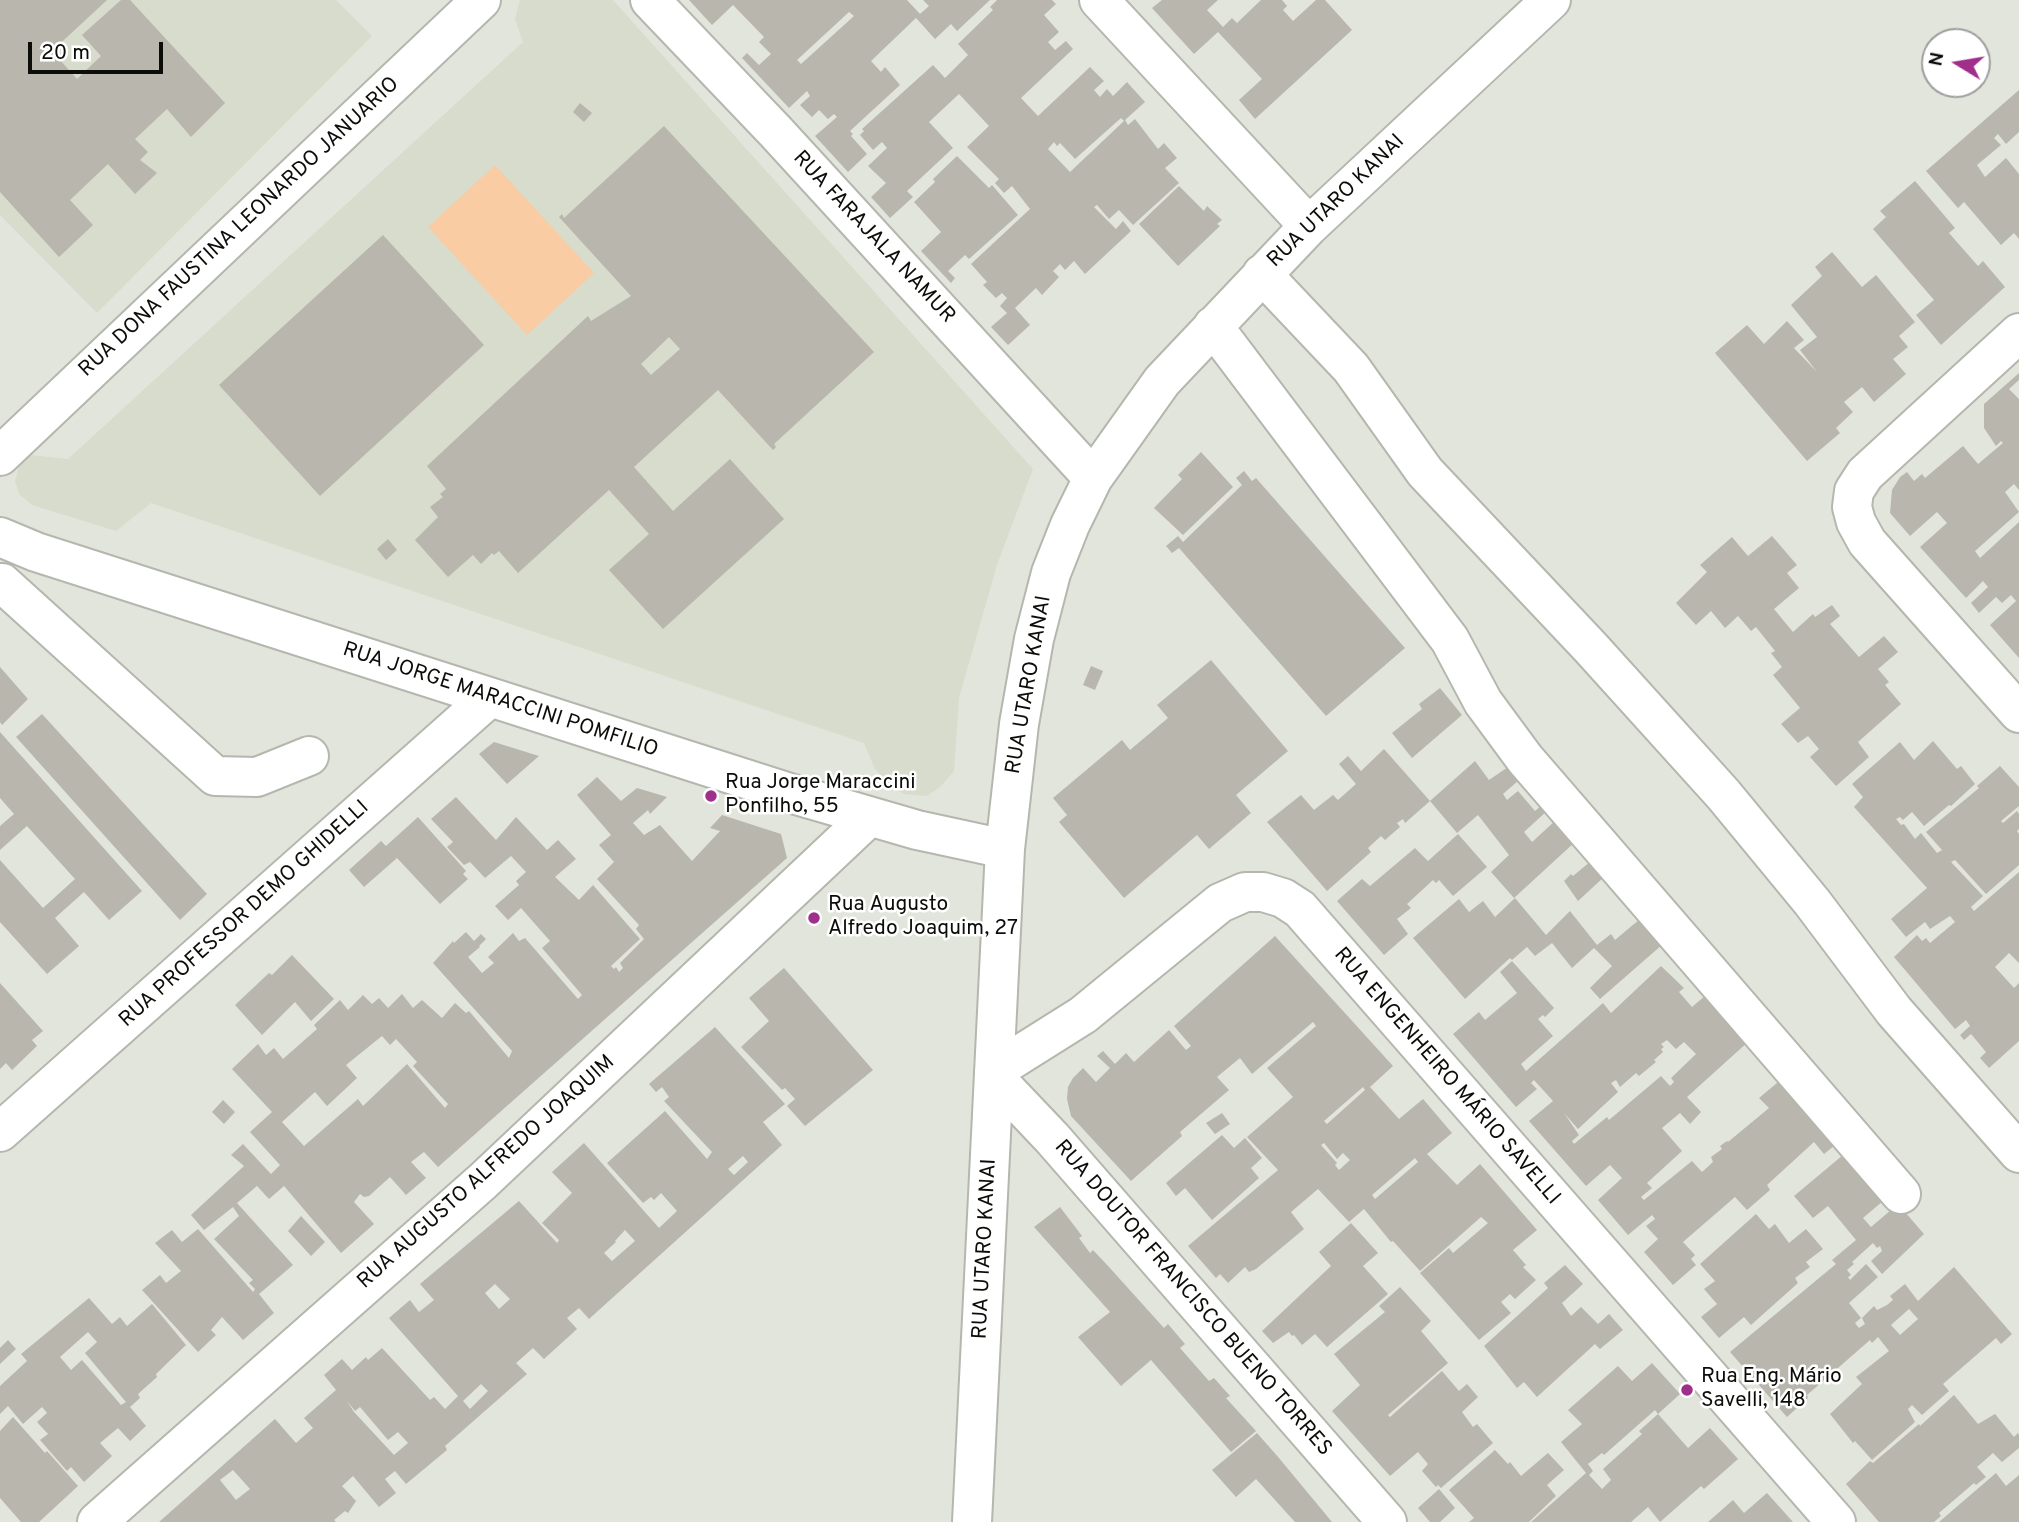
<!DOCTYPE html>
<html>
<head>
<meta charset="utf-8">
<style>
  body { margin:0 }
  #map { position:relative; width:2019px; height:1522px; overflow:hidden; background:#e2e5dc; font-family:Overpass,sans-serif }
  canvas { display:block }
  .north { position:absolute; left:1921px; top:28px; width:70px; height:70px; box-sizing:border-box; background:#fff; border:2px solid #9e9e9d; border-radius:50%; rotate:281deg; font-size:19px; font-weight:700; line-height:28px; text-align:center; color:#0c0c09 }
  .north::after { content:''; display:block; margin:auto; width:24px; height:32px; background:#a02e8b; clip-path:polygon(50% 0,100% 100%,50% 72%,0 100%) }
  .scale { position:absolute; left:28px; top:42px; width:135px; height:32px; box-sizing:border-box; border:4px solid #0c0c09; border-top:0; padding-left:9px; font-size:21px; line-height:24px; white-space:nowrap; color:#0c0c09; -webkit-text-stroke:5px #fff; paint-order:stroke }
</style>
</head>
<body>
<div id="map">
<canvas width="2019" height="1522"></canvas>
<div class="north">N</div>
<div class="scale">20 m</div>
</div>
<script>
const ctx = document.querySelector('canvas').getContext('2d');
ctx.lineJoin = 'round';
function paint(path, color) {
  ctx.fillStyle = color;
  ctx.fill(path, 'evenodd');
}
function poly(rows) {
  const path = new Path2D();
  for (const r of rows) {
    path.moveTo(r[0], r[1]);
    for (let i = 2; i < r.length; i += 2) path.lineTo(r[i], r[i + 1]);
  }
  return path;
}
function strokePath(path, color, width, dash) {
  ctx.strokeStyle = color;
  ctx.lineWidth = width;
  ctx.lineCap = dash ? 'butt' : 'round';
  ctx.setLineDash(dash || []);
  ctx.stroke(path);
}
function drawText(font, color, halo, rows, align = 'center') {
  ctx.font = font + ' Overpass,sans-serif';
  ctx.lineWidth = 5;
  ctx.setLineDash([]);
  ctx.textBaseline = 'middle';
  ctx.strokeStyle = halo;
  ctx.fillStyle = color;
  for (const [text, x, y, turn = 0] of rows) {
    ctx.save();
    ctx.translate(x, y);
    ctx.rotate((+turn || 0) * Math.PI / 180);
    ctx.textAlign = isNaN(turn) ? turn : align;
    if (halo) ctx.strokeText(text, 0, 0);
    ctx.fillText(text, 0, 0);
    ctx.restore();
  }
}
const built = poly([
  [0,0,336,0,372,36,97,313,0,215],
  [520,0,613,0,1033,469,997,565,959,698,954,771,940,787,927,796,904,794,891,786,875,769,864,743,151,503,116,531,32,505,19,494,15,481,20,463,30,455,68,459,523,42,515,19]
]);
const green = poly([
  [495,165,594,273,527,335,428,227]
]);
const building = poly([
  [0,0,107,0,52,51,77,79,101,56,82,35,121,0,130,0,225,103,191,137,167,109,135,139,148,152,140,160,157,173,135,194,108,164,70,200,93,225,59,257,0,192],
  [689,0,907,0,920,14,929,6,923,0,990,0,957,31,951,24,935,39,916,18,871,61,881,72,885,67,900,85,850,131,853,134,851,136,867,154,848,172,815,136,837,117,834,114,828,119,819,110,812,117,800,105,810,96,807,91,789,108,742,58,747,53,759,65,771,54,759,42,764,37,733,5,712,25],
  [849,12,854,16,801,64,797,60],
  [997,0,1052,0,1056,4,1044,15,1059,32,1048,42,1055,50,1066,41,1073,49,1021,98,1038,116,1090,67,1104,81,1094,90,1100,97,1107,89,1113,96,1127,82,1145,102,1125,120,1128,125,1135,119,1158,149,1164,143,1177,158,1165,168,1179,183,1133,225,1119,210,1109,219,1097,205,1094,207,1116,229,1123,221,1131,231,1085,274,1074,261,1065,270,1060,264,1053,271,1059,277,1042,295,1036,288,1015,308,1030,325,1008,345,991,327,1007,313,1000,306,1007,298,1002,293,996,298,983,285,987,282,971,264,1030,209,1012,186,1004,193,995,183,999,179,967,147,989,126,959,94,929,122,953,148,907,191,913,197,890,218,871,197,886,183,868,166,887,148,882,142,873,150,860,135,864,131,862,129,933,65,945,78,968,55,958,44,993,10,990,7],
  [1121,118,1124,121,1070,172,1048,149,1054,142,1057,146,1060,143,1075,159],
  [1162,0,1218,0,1207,10,1223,27,1232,18,1237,23,1261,0,1282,0,1287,6,1283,10,1293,21,1316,0,1325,0,1352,30,1255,119,1239,100,1262,79,1218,32,1194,54,1152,8],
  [2019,90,2019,132,2006,144,1998,134,1994,138,2001,145,1977,165,1985,177,2006,158,2019,174,2019,239,2014,233,2001,245,1964,202,1958,208,1926,171],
  [580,103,592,113,584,122,573,112],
  [664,126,874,352,774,444,776,447,773,450,718,390,634,467,673,511,730,459,784,519,663,629,609,570,649,534,609,490,518,573,499,551,494,555,492,553,481,564,473,555,448,577,415,540,438,517,430,507,443,497,440,494,446,489,427,466,588,316,591,321,631,296,559,217,562,214,564,218],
  [669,337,680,349,651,375,641,364],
  [957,156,989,188,992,185,1018,215,969,259,965,255,948,271,955,278,951,283,921,251,941,232,914,202,935,182,933,179],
  [1915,181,1955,228,1949,233,1978,266,1983,261,2005,287,1941,345,1916,315,1934,300,1873,229,1886,217,1880,211],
  [1179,186,1204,211,1207,206,1222,220,1217,224,1220,226,1178,266,1139,224],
  [383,235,484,345,320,496,219,385],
  [1832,252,1862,287,1876,275,1915,322,1899,336,1908,347,1893,359,1906,374,1874,402,1862,387,1844,402,1853,412,1836,428,1840,433,1807,461,1715,353,1747,325,1764,344,1787,321,1804,340,1794,348,1817,372,1800,350,1817,337,1791,305,1822,276,1815,267],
  [2019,373,2019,380,2009,389,2019,399,2019,490,2014,484,2005,492,2019,512,1975,551,1980,558,2019,522,2019,658,1990,625,2016,601,2011,595,2002,603,1996,597,1979,613,1971,603,1988,587,1983,581,1966,598,1920,547,1947,523,1937,512,1910,536,1890,513,1892,490,1900,477,1907,472,1914,481,1922,474,1925,478,1963,446,1978,464,2003,443,2001,441,1996,446,1984,428,1984,404],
  [1201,452,1233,487,1183,535,1154,508,1182,479,1178,475],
  [1244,471,1252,481,1256,478,1405,648,1326,716,1179,548,1172,553,1166,546,1178,536,1183,542,1242,485,1236,478],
  [1772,536,1797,565,1787,573,1799,588,1774,609,1793,632,1813,614,1815,617,1832,605,1840,616,1830,624,1859,657,1884,636,1898,652,1878,669,1889,682,1885,685,1901,704,1858,742,1869,757,1836,786,1810,757,1819,749,1808,736,1798,743,1781,724,1800,708,1773,675,1782,667,1771,653,1775,651,1756,627,1751,631,1738,616,1725,628,1711,611,1696,625,1676,603,1707,572,1700,565,1732,537,1748,556],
  [388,539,397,550,386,560,377,549],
  [1211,660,1288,751,1236,795,1251,813,1209,849,1197,835,1124,898,1059,822,1067,815,1053,798,1122,740,1130,750,1168,718,1157,705],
  [1091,666,1103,671,1095,690,1083,685],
  [0,667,28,699,2,725,0,722],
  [1440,688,1462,715,1412,758,1392,733,1422,709,1419,704],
  [42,714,207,894,180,920,16,737],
  [0,732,142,891,109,920,84,892,55,918,79,946,47,974,0,922,0,860,43,908,75,879,27,826,0,850,0,826,14,814,0,798],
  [1933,741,1957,769,1961,766,1975,784,1951,806,1949,805,1924,826,1912,812,1903,820,1900,817,1896,819,1901,825,1904,824,1915,839,1921,833,1937,853,1942,850,1926,832,1979,788,1977,786,2000,766,2019,787,2019,806,2001,821,2003,823,2017,811,2019,814,2019,829,2017,831,2019,834,2019,865,1986,894,1955,860,1951,862,1983,896,1971,907,1974,911,2019,872,2019,963,2009,953,1995,967,2014,988,2019,983,2019,1041,1989,1068,1980,1058,1986,1052,1971,1034,1964,1040,1960,1035,1970,1026,1966,1020,1955,1029,1894,957,1917,935,1922,941,1926,938,1930,943,1955,922,1950,916,1930,929,1925,922,1906,937,1891,919,1927,888,1854,807,1863,797,1852,784,1900,742,1914,760],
  [494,742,539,756,507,784,479,754],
  [1384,749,1430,801,1405,823,1403,819,1397,823,1400,827,1385,840,1381,836,1368,848,1371,852,1327,891,1267,822,1301,795,1314,810,1333,795,1338,800,1356,784,1339,764,1348,756,1361,771],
  [1475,761,1489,780,1508,767,1519,780,1503,794,1507,800,1518,791,1535,811,1542,805,1547,811,1524,832,1532,842,1555,821,1575,842,1514,898,1491,872,1509,855,1478,815,1457,833,1430,801],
  [597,777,621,801,637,788,667,797,650,814,648,810,633,823,644,835,660,825,692,861,720,831,710,828,722,815,781,834,787,858,438,1167,424,1152,411,1162,426,1178,406,1195,390,1177,369,1196,364,1197,360,1194,354,1202,374,1224,341,1253,284,1186,269,1199,257,1186,237,1203,293,1265,259,1294,274,1313,243,1340,222,1317,211,1330,216,1335,198,1352,142,1290,160,1275,166,1283,181,1271,155,1243,172,1230,182,1242,198,1229,253,1292,255,1289,249,1283,253,1280,214,1239,239,1216,233,1207,204,1230,191,1215,244,1166,231,1155,243,1144,271,1174,280,1165,250,1132,272,1112,232,1069,258,1044,266,1055,274,1048,283,1059,317,1029,314,1025,340,1000,348,1010,363,995,372,1004,379,998,388,1008,402,994,413,1008,422,1000,442,1018,455,1003,466,1013,469,1011,509,1058,512,1051,433,963,453,941,454,943,466,932,474,941,481,934,486,939,479,946,480,947,468,957,482,973,494,963,488,957,513,933,519,941,525,938,578,999,582,995,542,948,550,941,521,908,508,920,495,906,519,885,516,881,526,872,511,856,485,878,470,862,464,865,447,847,453,842,431,819,456,797,496,840,516,817,547,850,558,840,576,859,555,877,579,900,593,885,640,939,611,966,614,969,616,967,619,972,623,968,620,963,644,939,636,929,639,925,597,879,614,862,599,845,611,835,577,795],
  [382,1036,390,1045,396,1039,417,1062,413,1066,448,1104,445,1108,407,1064,363,1106,358,1099,304,1146,282,1122,315,1092,327,1106,357,1078,346,1065],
  [418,817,466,871,463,874,468,879,440,904,397,858,364,887,349,870,381,841,386,846],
  [1458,834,1487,867,1453,896,1439,880,1436,883,1433,880,1407,904,1411,908,1397,919,1408,934,1384,955,1337,901,1362,879,1370,886,1415,848,1428,861],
  [1591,861,1604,877,1578,901,1564,881,1571,874,1573,876],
  [1515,898,1546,935,1570,911,1597,945,1611,934,1615,940,1640,919,1663,944,1600,999,1590,988,1612,966,1594,948,1572,968,1552,943,1535,956,1527,947,1512,960,1510,958,1465,999,1413,938,1459,899,1469,912,1483,901,1495,917],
  [1275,936,1393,1066,1370,1087,1399,1119,1423,1099,1452,1133,1427,1154,1457,1185,1480,1164,1537,1230,1513,1250,1526,1265,1523,1267,1536,1280,1515,1299,1510,1294,1501,1302,1511,1313,1479,1340,1420,1273,1449,1248,1453,1253,1488,1223,1481,1217,1420,1271,1393,1241,1391,1242,1364,1209,1349,1222,1318,1189,1291,1212,1304,1229,1256,1269,1249,1272,1245,1267,1228,1283,1220,1274,1216,1278,1188,1246,1278,1170,1247,1137,1293,1097,1267,1068,1316,1026,1313,1022,1252,1074,1240,1058,1217,1077,1229,1090,1180,1132,1182,1136,1131,1181,1071,1116,1067,1099,1068,1087,1073,1078,1083,1068,1096,1082,1110,1068,1097,1056,1103,1051,1115,1064,1126,1053,1134,1062,1169,1030,1186,1050,1191,1046,1174,1026],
  [1363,1087,1365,1090,1327,1124,1324,1121],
  [1324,1143,1337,1159,1343,1153,1350,1160,1339,1170,1335,1165,1337,1163,1321,1145],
  [1415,1158,1418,1162,1375,1199,1372,1195],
  [292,955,334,999,311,1021,295,1002,262,1035,235,1005,269,973,272,975],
  [1512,961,1554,1008,1545,1017,1543,1015,1538,1019,1553,1036,1521,1064,1526,1071,1603,1003,1611,1013,1661,966,1684,988,1679,992,1692,1007,1706,995,1749,1041,1687,1097,1701,1112,1690,1124,1680,1113,1662,1128,1682,1151,1647,1183,1652,1188,1641,1197,1644,1200,1692,1161,1702,1172,1713,1162,1711,1157,1722,1149,1720,1146,1727,1141,1728,1142,1769,1108,1759,1098,1783,1078,1840,1141,1824,1154,1814,1142,1767,1185,1770,1190,1747,1210,1735,1197,1683,1242,1695,1255,1691,1259,1696,1265,1673,1285,1644,1252,1658,1239,1646,1226,1655,1219,1652,1215,1628,1235,1598,1200,1622,1178,1610,1165,1586,1186,1529,1121,1553,1101,1534,1080,1531,1083,1537,1089,1516,1107,1453,1034,1479,1012,1485,1020,1517,993,1500,972],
  [1667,1040,1676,1049,1684,1042,1696,1054,1671,1078,1674,1082,1670,1086,1661,1076,1609,1120,1607,1117,1574,1144,1572,1141,1579,1135,1564,1113,1578,1129,1618,1092,1611,1083,1616,1080,1620,1087,1636,1073,1639,1076,1656,1062,1654,1060,1663,1052,1661,1049,1664,1047,1661,1044],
  [784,968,873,1070,805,1126,787,1106,795,1099,785,1088,782,1090,741,1047,769,1021,749,998],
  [0,983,43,1031,32,1040,37,1046,12,1070,6,1063,0,1069],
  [715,1027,785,1104,763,1122,782,1145,589,1319,579,1308,567,1318,577,1329,544,1359,533,1348,516,1363,527,1374,445,1446,447,1450,406,1484,395,1471,385,1479,396,1493,379,1507,353,1476,342,1486,356,1501,348,1513,345,1511,334,1520,336,1522,159,1522,275,1419,296,1443,313,1428,304,1418,336,1390,324,1375,342,1359,352,1370,366,1357,368,1360,382,1348,430,1400,434,1397,445,1409,458,1396,389,1318,410,1300,419,1312,434,1300,420,1284,519,1201,557,1243,559,1240,542,1223,572,1193,552,1172,584,1143,659,1228,677,1211,661,1193,654,1200,651,1197,643,1203,607,1163,665,1111,707,1159,712,1152,664,1101,669,1097,662,1087,656,1092,649,1084],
  [743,1156,748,1162,734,1175,728,1169],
  [625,1230,635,1241,612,1261,604,1253,616,1242,615,1241],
  [495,1284,510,1299,499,1309,485,1293],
  [481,1384,488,1391,470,1409,463,1401],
  [347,1401,355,1411,360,1407,388,1440,398,1432,408,1443,394,1455,354,1412],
  [233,1470,250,1489,236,1500,220,1480],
  [223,1100,235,1112,224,1124,212,1112],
  [1222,1113,1230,1124,1215,1134,1206,1123],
  [1222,1135,1234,1148,1245,1138,1262,1158,1251,1168,1259,1178,1212,1220,1185,1188,1176,1196,1166,1183],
  [1849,1150,1890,1195,1863,1218,1871,1227,1898,1204,1924,1234,1882,1274,1871,1261,1882,1251,1880,1246,1877,1248,1873,1243,1852,1262,1854,1264,1847,1270,1851,1275,1848,1277,1850,1280,1866,1264,1878,1277,1849,1303,1861,1318,1855,1323,1859,1328,1865,1324,1862,1318,1874,1306,1877,1310,1887,1305,1893,1300,1890,1296,1905,1284,1918,1301,1954,1267,2012,1334,2001,1344,1996,1338,1943,1384,1949,1391,1922,1415,1912,1405,1908,1409,1915,1422,1872,1460,1855,1441,1853,1443,1830,1414,1862,1384,1856,1377,1889,1351,1878,1337,1872,1343,1870,1340,1807,1395,1808,1398,1787,1417,1730,1352,1836,1264,1832,1260,1856,1240,1828,1206,1813,1218,1794,1196],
  [1909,1309,1918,1319,1900,1335,1891,1325],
  [1060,1207,1082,1236,1079,1238,1090,1253,1093,1250,1109,1267,1164,1328,1168,1324,1185,1344,1180,1348,1209,1381,1214,1378,1230,1396,1226,1398,1256,1431,1231,1452,1151,1360,1121,1386,1078,1337,1110,1312,1034,1227],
  [1756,1214,1769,1229,1775,1224,1789,1243,1806,1229,1823,1249,1806,1262,1810,1267,1795,1278,1798,1283,1751,1325,1744,1317,1719,1338,1701,1317,1717,1304,1704,1289,1715,1281,1700,1264],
  [301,1216,325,1242,311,1256,288,1231],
  [1351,1223,1378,1253,1363,1266,1388,1294,1327,1347,1315,1334,1302,1345,1294,1335,1292,1336,1289,1332,1273,1343,1262,1331,1331,1266,1319,1252],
  [1565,1265,1583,1284,1562,1303,1571,1316,1581,1307,1598,1324,1609,1314,1623,1330,1600,1349,1595,1344,1537,1397,1524,1382,1517,1388,1484,1346,1548,1288,1544,1283],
  [1400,1287,1431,1321,1421,1331,1448,1363,1388,1415,1390,1417,1442,1371,1459,1391,1467,1384,1478,1397,1462,1412,1473,1427,1477,1424,1493,1443,1441,1488,1438,1485,1436,1487,1422,1471,1428,1464,1418,1452,1390,1476,1332,1411,1360,1385,1334,1354,1385,1312,1379,1306],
  [89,1298,112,1324,120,1317,127,1326,152,1304,186,1345,156,1374,157,1377,138,1394,140,1398,130,1407,146,1426,130,1441,118,1428,100,1443,112,1456,84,1482,71,1467,67,1471,40,1440,48,1434,37,1422,47,1413,42,1407,23,1424,8,1406,0,1414,0,1386,27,1361,21,1354],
  [88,1332,97,1342,85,1353,126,1402,121,1405,82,1360,71,1370,60,1357],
  [8,1340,16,1349,0,1364,0,1348],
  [1652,1363,1680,1394,1658,1414,1688,1448,1710,1428,1738,1459,1704,1489,1701,1486,1660,1522,1648,1507,1631,1522,1531,1522,1586,1473,1561,1442,1582,1424,1568,1410,1618,1366,1632,1381],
  [1655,1410,1658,1414,1639,1431,1642,1434,1603,1469,1611,1480,1602,1489,1589,1475,1593,1471,1588,1464,1602,1453,1604,1455],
  [1954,1395,1978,1424,1995,1414,2014,1437,2018,1433,2019,1435,2019,1448,2002,1462,1993,1453,1977,1467,1986,1477,1976,1485,1974,1483,1939,1513,1941,1516,1934,1522,1879,1522,1846,1484,1870,1461,1873,1463,1919,1424,1920,1426],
  [13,1417,45,1453,47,1451,78,1486,39,1522,21,1522,0,1498,0,1431],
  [1257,1433,1279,1458,1332,1522,1295,1522,1256,1479,1236,1497,1212,1470],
  [1495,1450,1508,1464,1510,1462,1521,1476,1548,1453,1564,1470,1547,1485,1556,1496,1529,1522,1469,1522,1474,1518,1449,1490],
  [1996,1473,2006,1486,2019,1475,2019,1522,1939,1522],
  [1439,1489,1455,1508,1440,1522,1430,1522,1418,1508],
  [1767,1493,1793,1522,1708,1522,1733,1500,1744,1513]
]);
const minor = poly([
  [650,0,776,132,1093,478],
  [1099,0,1309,226],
  [1262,274,1351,368,1425,472,1591,648,1723,794,1812,902,1894,1011,2019,1153],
  [1213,326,1450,640,1483,702,1525,759,1901,1194],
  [2019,333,1865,474,1854,491,1852,507,1856,522,1867,542,2019,713],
  [0,456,481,0],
  [0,537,36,552,793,794,917,830,1005,849],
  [2,583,215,776,257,777,309,756],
  [994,1071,1083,1015,1220,903,1245,892,1263,892,1283,898,1300,909,1836,1522],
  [995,1078,1052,1138,1387,1522],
  [0,1132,489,698],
  [97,1522,483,1181,869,817],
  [972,1522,1005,849,1019,724,1034,639,1051,573,1070,525,1093,478,1162,381,1309,226,1551,0]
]);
const markers = [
  [711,796,7,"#a02e8b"],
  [814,918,7,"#a02e8b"],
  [1687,1390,7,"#a02e8b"]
];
const streetNames = [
  ["RUA UTARO KANAI",1337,202,-44],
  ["RUA DONA FAUSTINA LEONARDO JANUARIO",240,228,-43],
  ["RUA FARAJALA NAMUR",873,238,47],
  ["RUA UTARO KANAI",1030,685,-80],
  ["RUA JORGE MARACCINI POMFILIO",500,701,18],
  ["RUA PROFESSOR DEMO GHIDELLI",245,915,-42],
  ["RUA ENGENHEIRO MÁRIO SAVELLI",1446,1077,49],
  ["RUA AUGUSTO ALFREDO JOAQUIM",487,1173,-42],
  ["RUA UTARO KANAI",986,1249,-87],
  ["RUA DOUTOR FRANCISCO BUENO TORRES",1192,1299,49]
];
const poiNames = [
  ["Rua Jorge Maraccini",725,784],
  ["Ponfilho, 55",725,808],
  ["Rua Augusto",828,906],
  ["Alfredo Joaquim, 27",828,930],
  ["Rua Eng. Mário",1701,1378],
  ["Savelli, 148",1701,1402]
];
paint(built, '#d7dccc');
paint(green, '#facca3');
paint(building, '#b9b6ad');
strokePath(minor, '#b5b7ae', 42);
strokePath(minor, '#fff', 38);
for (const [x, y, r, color] of markers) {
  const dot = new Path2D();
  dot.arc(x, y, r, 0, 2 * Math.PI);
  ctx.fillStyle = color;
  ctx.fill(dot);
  strokePath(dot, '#fff', 2.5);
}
drawText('21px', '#0c0c09', '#fff', streetNames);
drawText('21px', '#0c0c09', '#fff', poiNames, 'left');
</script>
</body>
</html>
